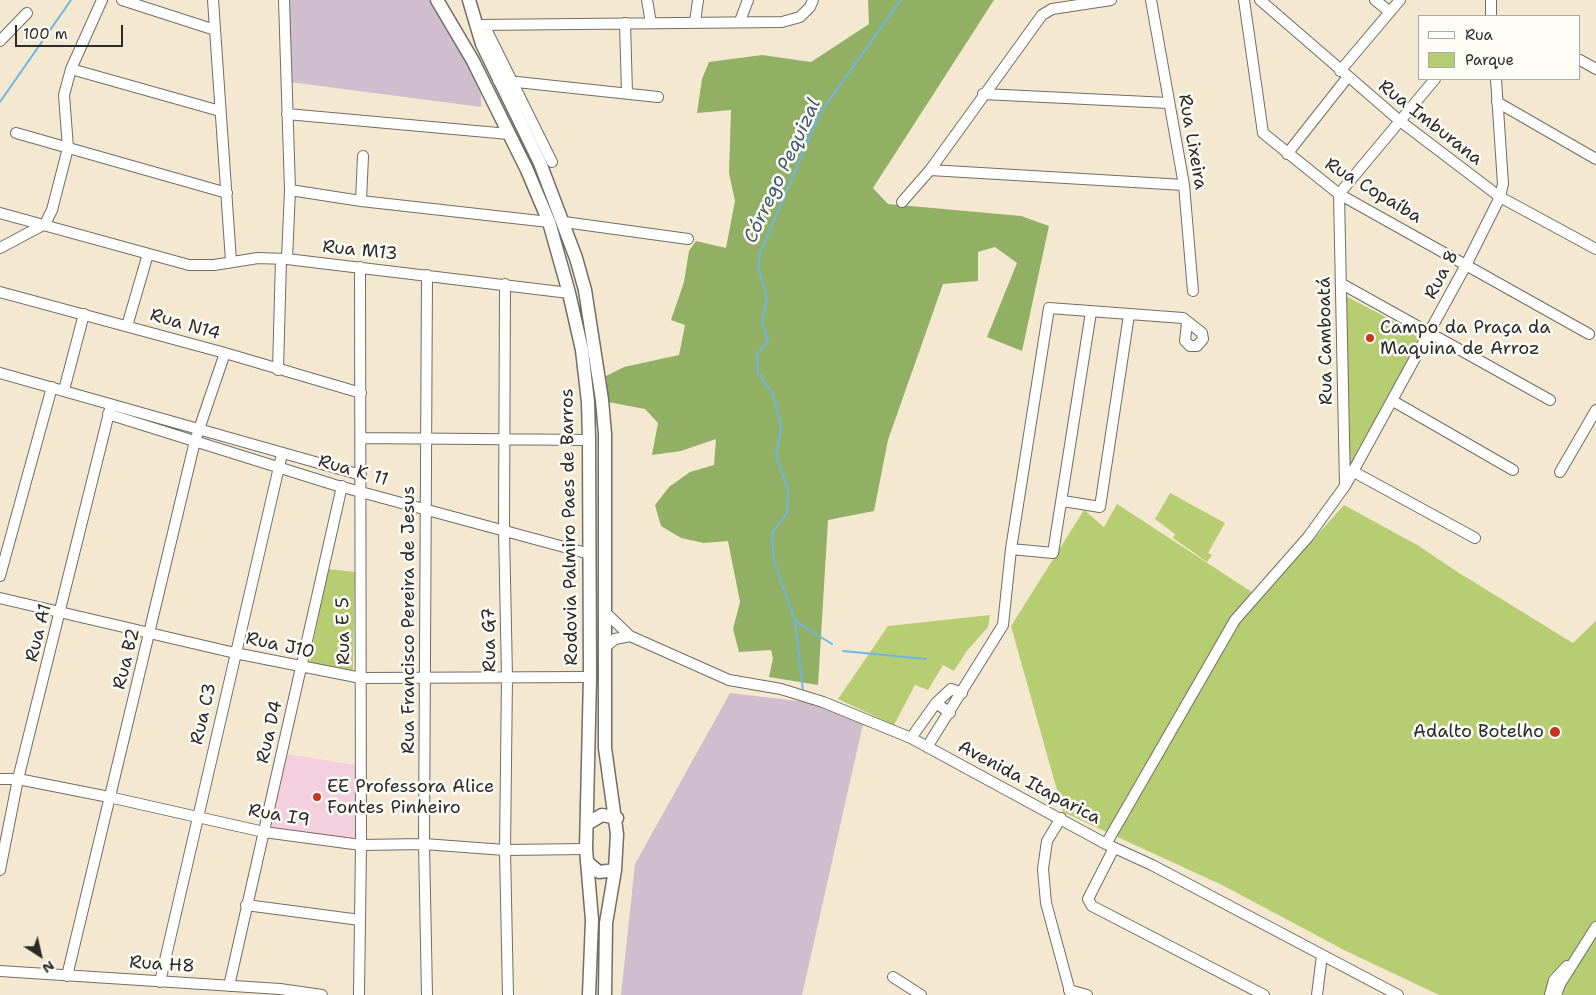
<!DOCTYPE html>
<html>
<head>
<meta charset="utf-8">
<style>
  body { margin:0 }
  #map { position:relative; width:1596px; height:995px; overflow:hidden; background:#f5e8d1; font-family:"Shantell Sans",sans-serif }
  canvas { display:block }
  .legend { position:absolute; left:1418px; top:15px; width:162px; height:65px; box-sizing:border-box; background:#fdfcf7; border:1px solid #a9a8a5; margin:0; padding:6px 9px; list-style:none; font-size:15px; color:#2b2b2b }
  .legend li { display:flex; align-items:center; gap:10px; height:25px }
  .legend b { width:25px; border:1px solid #a9a8a5 }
  .north { position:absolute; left:15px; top:930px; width:50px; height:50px; -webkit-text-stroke:4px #fdfcf7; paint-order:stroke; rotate:145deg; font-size:14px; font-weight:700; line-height:20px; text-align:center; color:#2b2b2b }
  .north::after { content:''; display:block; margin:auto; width:18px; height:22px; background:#2b2b2b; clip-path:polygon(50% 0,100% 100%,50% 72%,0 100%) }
  .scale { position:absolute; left:15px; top:25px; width:108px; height:22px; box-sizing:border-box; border:2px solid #2b2b2b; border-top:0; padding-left:6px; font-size:15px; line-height:18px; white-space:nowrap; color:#2b2b2b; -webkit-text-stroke:4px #fdfcf7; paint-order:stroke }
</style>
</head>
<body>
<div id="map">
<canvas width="1596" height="995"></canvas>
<ul class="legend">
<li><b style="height:6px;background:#fff"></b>Rua</li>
<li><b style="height:14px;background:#b7cd71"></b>Parque</li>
</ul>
<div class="north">N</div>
<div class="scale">100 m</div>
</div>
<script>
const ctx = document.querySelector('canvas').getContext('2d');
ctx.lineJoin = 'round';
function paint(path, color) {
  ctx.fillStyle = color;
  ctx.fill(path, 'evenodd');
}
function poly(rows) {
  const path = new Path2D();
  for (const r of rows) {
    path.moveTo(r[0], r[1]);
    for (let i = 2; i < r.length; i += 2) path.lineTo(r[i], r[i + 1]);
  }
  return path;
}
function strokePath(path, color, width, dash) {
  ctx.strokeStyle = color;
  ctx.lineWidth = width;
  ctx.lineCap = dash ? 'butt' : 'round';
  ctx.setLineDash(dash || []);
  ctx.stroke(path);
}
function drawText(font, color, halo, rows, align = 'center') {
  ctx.font = font + ' "Shantell Sans",sans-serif';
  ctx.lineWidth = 5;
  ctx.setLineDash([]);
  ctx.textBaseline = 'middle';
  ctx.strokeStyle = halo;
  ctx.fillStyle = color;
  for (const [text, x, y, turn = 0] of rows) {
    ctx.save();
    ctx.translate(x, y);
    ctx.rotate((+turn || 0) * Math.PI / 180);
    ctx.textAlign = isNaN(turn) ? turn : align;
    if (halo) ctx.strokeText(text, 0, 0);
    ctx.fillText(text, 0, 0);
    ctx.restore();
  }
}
const built = poly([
  [287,754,356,765,356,841,271,830]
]);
const industrial = poly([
  [288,0,429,0,462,53,481,95,481,107,290,82],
  [730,693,806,702,863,724,802,995,621,995,635,864]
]);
const green = poly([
  [1342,294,1424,337,1349,474],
  [1170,493,1225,523,1208,553,1212,555,1207,562,1173,538,1175,534,1155,519],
  [1117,504,1261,598,1344,505,1419,546,1459,573,1573,643,1596,621,1596,995,1562,995,1567,980,1553,973,1550,975,1546,995,1439,995,1346,951,1222,885,1063,812,1011,626,1084,510,1104,527],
  [328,569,355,572,353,670,309,664],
  [990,615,988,627,966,652,954,671,943,665,928,690,915,685,894,725,838,699,888,626]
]);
const forest = poly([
  [868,0,994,0,873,188,888,204,1021,216,1049,226,1022,351,987,337,1017,263,995,247,978,252,978,281,943,284,888,440,874,511,828,520,818,685,769,677,773,658,771,650,739,652,733,629,740,602,728,541,704,543,681,538,661,526,655,505,669,487,690,472,714,465,716,439,681,451,652,455,658,423,645,409,608,402,606,376,624,367,679,355,685,325,671,320,684,282,689,251,696,241,726,248,735,201,729,173,731,110,697,113,702,79,709,62,762,55,811,62,869,24]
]);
const stream = poly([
  [0,102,71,0],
  [795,621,832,644],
  [843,651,926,659],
  [803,691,795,621,774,562,772,533,787,513,788,489,776,456,781,427,773,394,758,372,757,355,768,341,762,321,767,298,758,266,760,253,820,113,901,0]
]);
const minor = poly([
  [122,0,215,30],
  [213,0,231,261],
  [284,0,290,190,287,259],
  [647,0,651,23],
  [1151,0,1184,185,1193,291],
  [1244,0,1263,133,1339,194,1589,334],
  [1260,0,1400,121,1500,197,1596,249],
  [1375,0,1390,12],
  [1491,0,1491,16],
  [740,21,748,0],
  [695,22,698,0],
  [625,23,627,93],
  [476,25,782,22,800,17,810,7,813,0],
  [484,25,552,162],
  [0,41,27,13],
  [1580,60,1596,69],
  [71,69,220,111],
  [1340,71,1400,0],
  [498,80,658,97],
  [983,94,1168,103],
  [1497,102,1596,159],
  [287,114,509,134],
  [16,133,227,193],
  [1287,154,1347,78],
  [930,170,1184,185],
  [290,190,361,201,549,222],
  [1339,194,1345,486],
  [1339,194,1435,79],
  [361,201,363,156],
  [902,202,930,170,1042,15,1052,9,1111,0],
  [0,213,189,265,214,265,258,258,287,259,569,293],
  [564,222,688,239],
  [0,248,45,224,52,210,68,148,64,95,71,69,102,0],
  [427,275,424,844,427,995],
  [505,284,504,530,507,677,505,850,508,995],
  [1342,284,1550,400],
  [0,292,225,353,361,393],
  [127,326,148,254],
  [278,370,281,259],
  [0,373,361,475],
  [64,390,84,314],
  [1393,401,1513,470],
  [108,414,335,485,590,554],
  [361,438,589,440],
  [1354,472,1475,538],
  [1560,472,1596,410],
  [1063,501,1100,507,1129,315],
  [1011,549,1053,553,1091,312],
  [0,576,52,387],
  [0,598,235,653,361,678,590,677],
  [605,612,630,636,729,680,781,689,823,702,911,738,1106,844,1152,865,1398,995],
  [605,647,615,639,630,636],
  [936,703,951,689,962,693],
  [911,738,936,703,950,713],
  [927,747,1003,625,1011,549,1049,308,1183,318,1202,333,1203,339,1197,346,1190,346,1185,341,1187,323],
  [0,779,18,779,109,797,264,832,361,845,424,844,505,850,586,849],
  [1061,818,1047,841,1043,869,1046,903,1071,995],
  [1106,844,1235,620,1308,537,1345,486,1466,265,1500,197,1503,184,1496,79],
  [1114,848,1088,899,1092,906,1264,995],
  [0,870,18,779,111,405],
  [246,905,360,920],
  [0,971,280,989,322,995],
  [67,976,195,441,225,353],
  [893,977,921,995],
  [160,982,282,454],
  [229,986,342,486],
  [1069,990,1087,995],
  [359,995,361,845,360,267],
  [1317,995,1322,955],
  [1550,995,1554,980,1567,966],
  [1556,995,1560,984,1596,927]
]);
const major = poly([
  [437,0,473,61,527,170,549,222,569,293,582,350,588,402,589,440,590,677,586,849,592,920,589,995],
  [469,0,482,44,540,163,576,258,585,290,602,400,605,434,605,748,617,834,615,870,606,923,605,995],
  [587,824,602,815,617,818],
  [587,862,599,872,615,870]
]);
const markers = [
  [1370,338,5,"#c8321e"],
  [1555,732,6,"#c8321e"],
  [317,797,5,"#c8321e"]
];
const streetNames = [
  ["Rua Imburana",1430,123,38],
  ["Rua Lixeira",1192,142,80],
  ["Rua Copaíba",1373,191,31],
  ["Rua M13",360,251,6],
  ["Rua 8",1442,275,-62],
  ["Rua N14",185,325,16],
  ["Rua Camboatá",1326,341,-91],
  ["Rua K 11",353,471,16],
  ["Rodovia Palmiro Paes de Barros",570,527,-91],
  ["Rua Francisco Pereira de Jesus",409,620,-90],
  ["Rua E 5",344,631,-91],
  ["Rua A1",39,633,-76],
  ["Rua G7",490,640,-91],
  ["Rua J10",280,646,12],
  ["Rua B2",127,659,-76],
  ["Rua C3",204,714,-77],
  ["Rua D4",270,732,-77],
  ["Avenida Itaparica",1029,783,28],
  ["Rua I9",279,816,10],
  ["Rua H8",162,965,4]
];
const poiNames = [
  ["Campo da Praça da",1380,328],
  ["Maquina de Arroz",1380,349],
  ["Adalto Botelho",1544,732,"right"],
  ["EE Professora Alice",327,787],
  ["Fontes Pinheiro",327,808]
];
const waterNames = [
  ["Córrego Pequizal",783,171,-65]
];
paint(built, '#f4cfde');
paint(industrial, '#d0bdce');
paint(green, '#b7cd71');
paint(forest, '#91b063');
strokePath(stream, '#6eb6e5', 2);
strokePath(minor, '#726d65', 12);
strokePath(major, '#726d65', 15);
strokePath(minor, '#fff', 10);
strokePath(major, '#fff', 12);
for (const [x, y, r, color] of markers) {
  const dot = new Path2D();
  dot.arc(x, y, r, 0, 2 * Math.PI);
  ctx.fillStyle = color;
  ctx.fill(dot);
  strokePath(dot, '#fdfcf7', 2);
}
drawText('18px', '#2b2b2b', '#fdfcf7', streetNames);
drawText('18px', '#2b2b2b', '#fdfcf7', poiNames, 'left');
drawText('italic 19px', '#425c6c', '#fdfcf7', waterNames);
</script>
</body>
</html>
